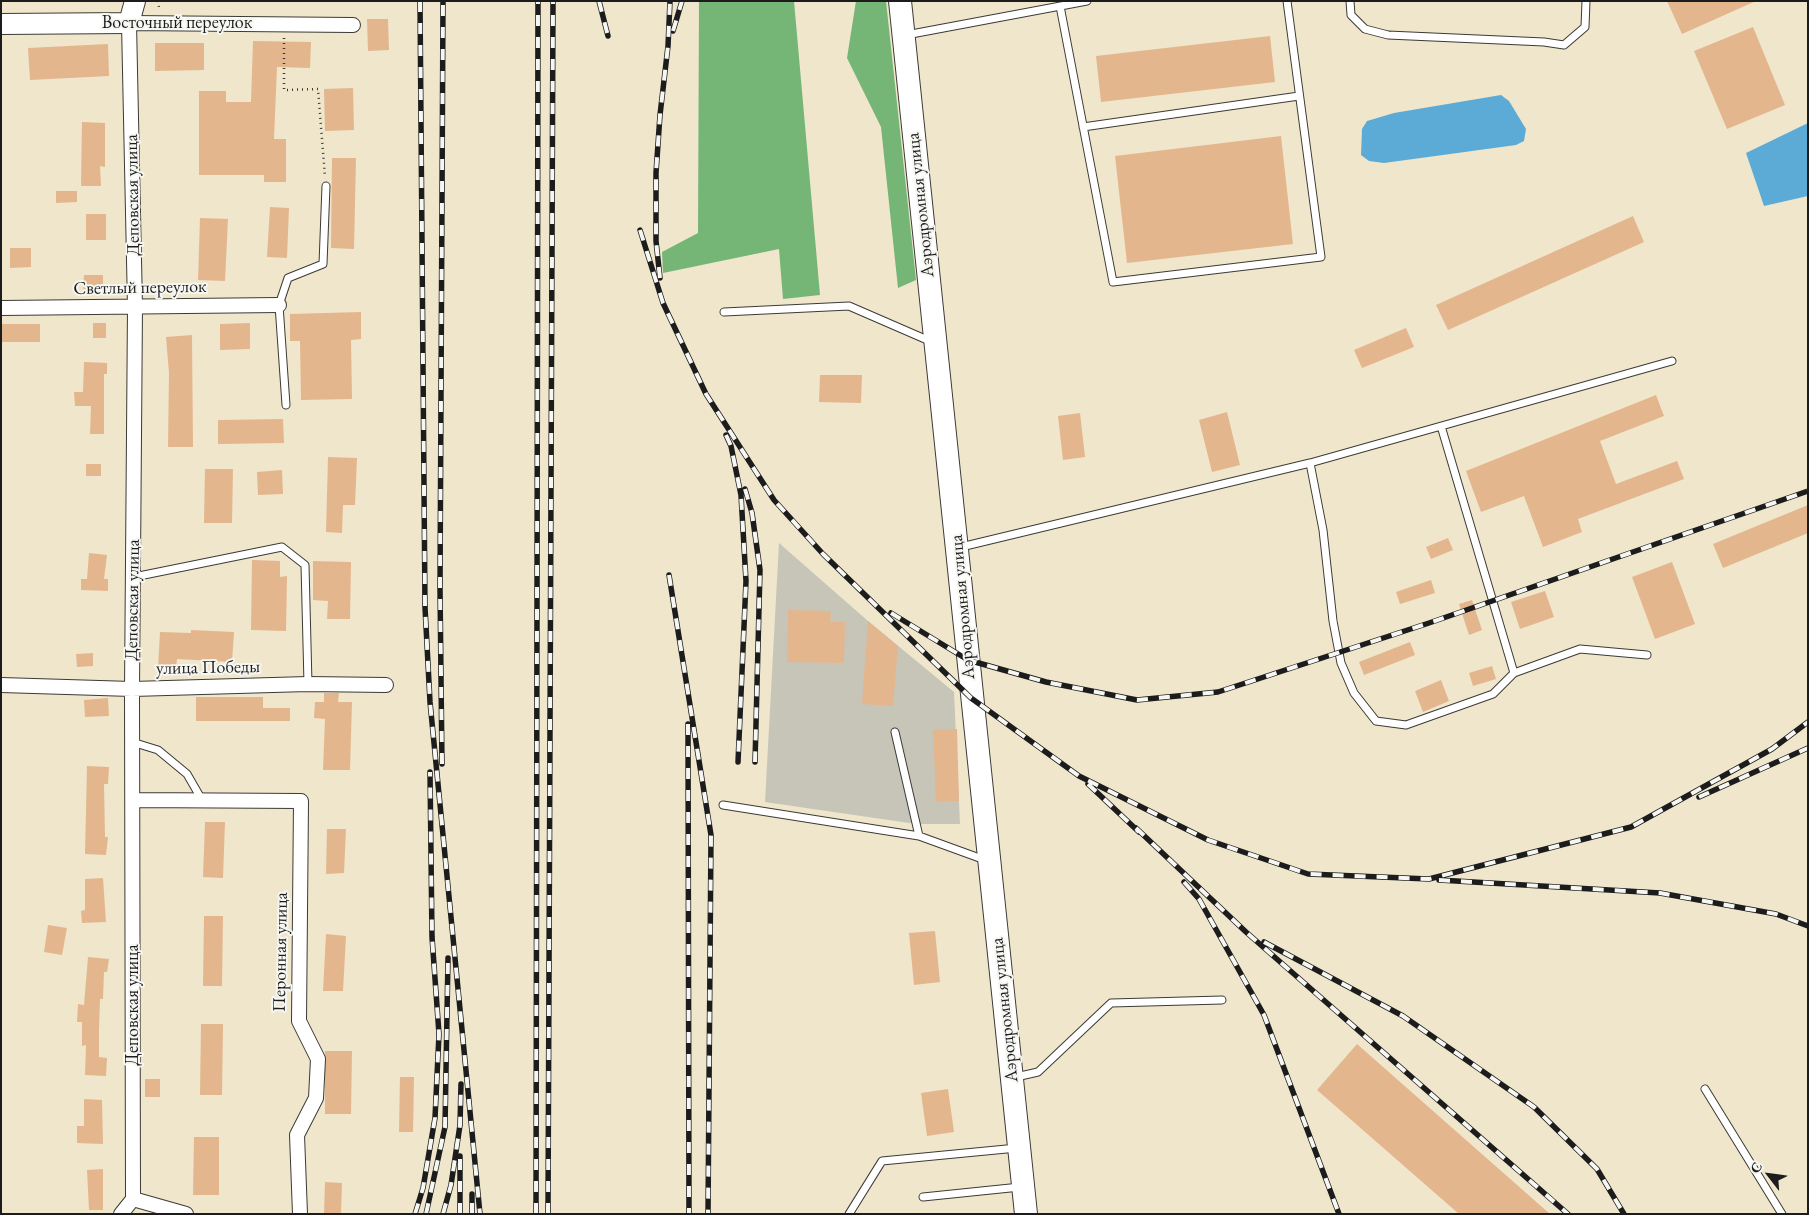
<!DOCTYPE html>
<html>
<head>
<meta charset="utf-8">
<style>
  body { margin:0 }
  #map { position:relative; width:1809px; height:1215px; overflow:hidden; background:#efe6cc; font-family:"EB Garamond",serif }
  canvas { display:block }
  .frame { position:absolute; inset:0; border:2px solid #1c1c1c; pointer-events:none }
  .north { position:absolute; left:1744px; top:1150px; width:50px; height:50px; -webkit-text-stroke:4px #f6f6f2; paint-order:stroke; rotate:300deg; font-size:14px; font-weight:700; line-height:20px; text-align:center; color:#1c1c1c }
  .north::after { content:''; display:block; margin:auto; width:18px; height:22px; background:#1c1c1c; clip-path:polygon(50% 0,100% 100%,50% 72%,0 100%) }
</style>
</head>
<body>
<div id="map">
<canvas width="1809" height="1215"></canvas>
<div class="frame"></div>
<div class="north">С</div>
</div>
<script>
const ctx = document.querySelector('canvas').getContext('2d');
ctx.lineJoin = 'round';
function paint(path, color) {
  ctx.fillStyle = color;
  ctx.fill(path, 'evenodd');
}
function poly(rows) {
  const path = new Path2D();
  for (const r of rows) {
    path.moveTo(r[0], r[1]);
    for (let i = 2; i < r.length; i += 2) path.lineTo(r[i], r[i + 1]);
  }
  return path;
}
function strokePath(path, color, width, dash) {
  ctx.strokeStyle = color;
  ctx.lineWidth = width;
  ctx.lineCap = dash ? 'butt' : 'round';
  ctx.setLineDash(dash || []);
  ctx.stroke(path);
}
function drawText(font, color, halo, rows, align = 'center') {
  ctx.font = font + ' "EB Garamond",serif';
  ctx.lineWidth = 4;
  ctx.setLineDash([]);
  ctx.textBaseline = 'middle';
  ctx.strokeStyle = halo;
  ctx.fillStyle = color;
  for (const [text, x, y, turn = 0] of rows) {
    ctx.save();
    ctx.translate(x, y);
    ctx.rotate((+turn || 0) * Math.PI / 180);
    ctx.textAlign = isNaN(turn) ? turn : align;
    if (halo) ctx.strokeText(text, 0, 0);
    ctx.fillText(text, 0, 0);
    ctx.restore();
  }
}
const industrial = poly([
  [779,543,868,621,954,692,960,824,916,824,765,802]
]);
const forest = poly([
  [699,1,794,1,820,295,783,299,779,249,663,273,662,252,698,233],
  [856,1,886,1,916,280,898,288,881,127,847,58]
]);
const water = poly([
  [1501,95,1509,101,1526,129,1524,141,1516,145,1384,163,1369,161,1361,155,1362,129,1367,121,1394,113],
  [1808,123,1808,196,1764,206,1746,153]
]);
const building = poly([
  [1667,1,1756,1,1682,34],
  [367,19,388,19,389,50,368,51],
  [1753,27,1785,105,1727,129,1694,51],
  [1270,36,1275,82,1101,102,1096,56],
  [253,41,311,42,310,68,277,67,274,139,286,139,286,182,264,182,264,175,199,175,199,91,226,91,226,102,251,102],
  [155,43,204,43,204,70,155,71],
  [108,44,109,76,30,80,28,48],
  [353,88,354,130,325,131,324,89],
  [82,122,105,123,105,167,100,166,101,186,81,186],
  [1281,136,1293,244,1127,263,1115,156],
  [332,158,356,158,354,249,331,248],
  [56,191,77,191,77,202,56,203],
  [270,207,289,208,287,258,267,257],
  [86,214,106,214,106,240,86,240],
  [1633,216,1644,242,1448,330,1436,305],
  [200,218,228,219,225,281,198,280],
  [10,248,31,248,31,267,10,268],
  [84,275,103,275,103,293,83,292],
  [361,312,361,339,351,340,352,399,301,400,300,341,290,341,290,314],
  [93,323,106,323,106,338,93,338],
  [250,323,250,349,220,350,220,324],
  [2,324,40,324,40,342,2,342],
  [1406,328,1414,347,1362,368,1354,350],
  [192,335,193,447,168,447,169,373,166,337],
  [84,362,107,363,107,374,104,374,104,434,90,434,91,406,75,406,74,392,83,392],
  [820,375,862,375,861,403,819,402],
  [1656,395,1664,416,1600,441,1616,484,1677,461,1684,479,1578,519,1582,532,1543,547,1524,496,1481,512,1466,471],
  [1227,412,1240,465,1212,472,1199,420],
  [1080,413,1085,457,1063,460,1058,416],
  [283,419,284,443,218,444,218,420],
  [328,457,357,458,355,505,343,505,342,533,326,532],
  [86,464,101,464,101,476,86,476],
  [205,469,233,469,232,523,204,523],
  [282,470,283,494,258,495,257,472],
  [1808,505,1808,533,1723,568,1713,544],
  [1448,538,1453,550,1431,559,1426,547],
  [89,553,107,555,104,579,108,579,108,591,81,590,81,579,87,579],
  [252,560,280,561,280,577,287,576,286,631,251,630],
  [313,561,351,562,350,619,327,619,328,601,313,600],
  [1672,562,1695,624,1655,639,1632,577],
  [1431,580,1435,593,1400,604,1396,592],
  [1545,591,1554,617,1520,629,1511,602],
  [1472,600,1482,630,1469,635,1459,604],
  [788,610,831,611,830,622,845,622,844,663,787,662],
  [868,621,898,646,893,706,862,704],
  [191,630,234,632,232,662,177,659,176,668,158,667,160,632,191,633],
  [1410,642,1415,655,1364,675,1359,662],
  [93,653,93,666,77,667,76,654],
  [1492,666,1496,679,1473,686,1469,673],
  [1441,680,1449,701,1423,712,1415,691],
  [324,693,339,693,338,702,352,702,350,770,323,770,325,719,314,718,315,702,324,702],
  [196,697,263,697,263,708,290,708,290,721,196,721],
  [108,698,109,716,85,717,84,700],
  [957,729,959,801,936,802,933,730],
  [87,766,109,767,108,784,104,784,105,837,108,837,106,855,85,854],
  [205,822,225,822,223,878,203,877],
  [327,829,346,829,344,873,326,874],
  [103,878,106,922,82,923,81,911,85,910,85,879],
  [204,916,223,916,222,986,203,986],
  [48,925,67,928,62,955,44,952],
  [935,931,940,982,914,985,909,933],
  [326,934,346,936,343,991,323,991],
  [88,957,109,959,107,972,104,972,103,999,100,999,99,1030,99,1057,107,1058,106,1076,85,1075,86,1045,82,1046,82,1022,77,1022,78,1004,84,1005],
  [201,1024,223,1024,222,1095,200,1095],
  [1357,1044,1550,1214,1459,1214,1317,1090],
  [325,1051,352,1051,351,1114,325,1114],
  [400,1077,414,1077,413,1132,399,1132],
  [145,1079,160,1079,160,1097,145,1097],
  [948,1089,954,1132,927,1136,921,1093],
  [84,1099,102,1100,103,1144,77,1143,77,1126,84,1126],
  [194,1137,219,1137,219,1195,193,1195],
  [103,1169,103,1210,89,1210,87,1170],
  [325,1182,342,1183,341,1214,324,1214]
]);
const path = poly([
  [158,1,159,8],
  [284,38,284,90,318,89,325,177]
]);
const lane = poly([
  [1350,1,1351,15,1365,29,1388,35,1544,42,1564,45,1585,27,1586,1],
  [1060,6,1113,282,1321,257,1287,1],
  [906,35,1087,1],
  [1083,127,1299,96],
  [724,312,849,306,932,342],
  [286,405,279,305,288,278,323,264,326,186],
  [1441,426,1514,673],
  [1310,463,1323,530,1333,621,1341,663,1354,693,1376,721,1406,725,1493,694,1514,673,1580,649,1647,655],
  [961,547,1310,463,1672,361],
  [134,577,282,547,305,565,308,684],
  [895,732,919,836,985,860],
  [132,742,158,750,187,774,202,800],
  [723,805,919,836],
  [1016,1077,1038,1072,1111,1003,1222,1000],
  [1705,1089,1782,1214],
  [923,1197,1020,1187],
  [849,1214,882,1161,1017,1148]
]);
const street = poly([
  [1,308,279,305],
  [1,685,132,689,308,684,386,685],
  [133,800,301,801,299,1021,318,1059,316,1098,297,1135,300,1214],
  [133,1199,132,689,135,307,129,23,353,25],
  [121,1214,133,1199,186,1214]
]);
const secondary = poly([
  [1,24,129,23,135,1]
]);
const primary = poly([
  [900,1,1026,1214]
]);
const rail = poly([
  [420,1,425,607,430,702,480,1214],
  [599,1,608,36],
  [673,31,682,1],
  [640,230,663,303,706,394,774,500,823,554,971,698,1079,776,1208,840,1308,874,1429,879,1631,827,1772,749,1808,722],
  [660,278,656,241,656,173,660,115,668,46,670,1],
  [726,435,731,446,741,495,746,581,738,762],
  [745,489,752,513,760,570,755,762],
  [669,575,711,835,708,1214],
  [891,613,968,660,1046,682,1137,700,1218,692,1429,623,1808,491],
  [688,724,689,1214],
  [442,764,440,588,443,1],
  [1088,784,1139,832],
  [1699,797,1808,748],
  [1136,828,1246,932,1568,1214],
  [1439,880,1660,893,1776,914,1808,926],
  [1184,882,1199,899,1264,1015,1339,1214],
  [1264,942,1403,1016,1534,1107,1597,1169,1624,1214],
  [415,1214,423,1188,435,1118,439,1034,432,937,430,772],
  [426,1214,445,1127,448,958],
  [443,1214,451,1185,460,1125,461,1084],
  [460,1214,460,1156],
  [472,1214,472,1194],
  [536,1214,538,1],
  [548,1214,553,1]
]);
const streetNames = [
  ["Восточный переулок",177,23],
  ["Деповская улица",133,195,-91],
  ["Аэродромная улица",921,205,-96],
  ["Светлый переулок",140,288,-1],
  ["Деповская улица",133,600,-89],
  ["Аэродромная улица",963,607,-95],
  ["улица Победы",208,668,-1],
  ["Перонная улица",281,952,-89],
  ["Деповская улица",133,1005,-90],
  ["Аэродромная улица",1005,1010,-96]
];
paint(industrial, '#c6c5b8');
paint(forest, '#75b576');
paint(water, '#5cabd6');
paint(building, '#e4b68e');
strokePath(lane, '#3c3a36', 9);
strokePath(street, '#3c3a36', 16);
strokePath(secondary, '#3c3a36', 22);
strokePath(primary, '#3c3a36', 24);
strokePath(path, '#3c3a36', 2.5, [1, 4]);
strokePath(lane, '#fff', 7);
strokePath(street, '#fff', 14);
strokePath(secondary, '#fff', 20);
strokePath(primary, '#fff', 22);
strokePath(rail, '#1c1c1c', 5.5);
strokePath(rail, '#f6f6f2', 4, [11]);
drawText('18px', '#1c1c1c', '#f6f6f2', streetNames);
</script>
</body>
</html>
